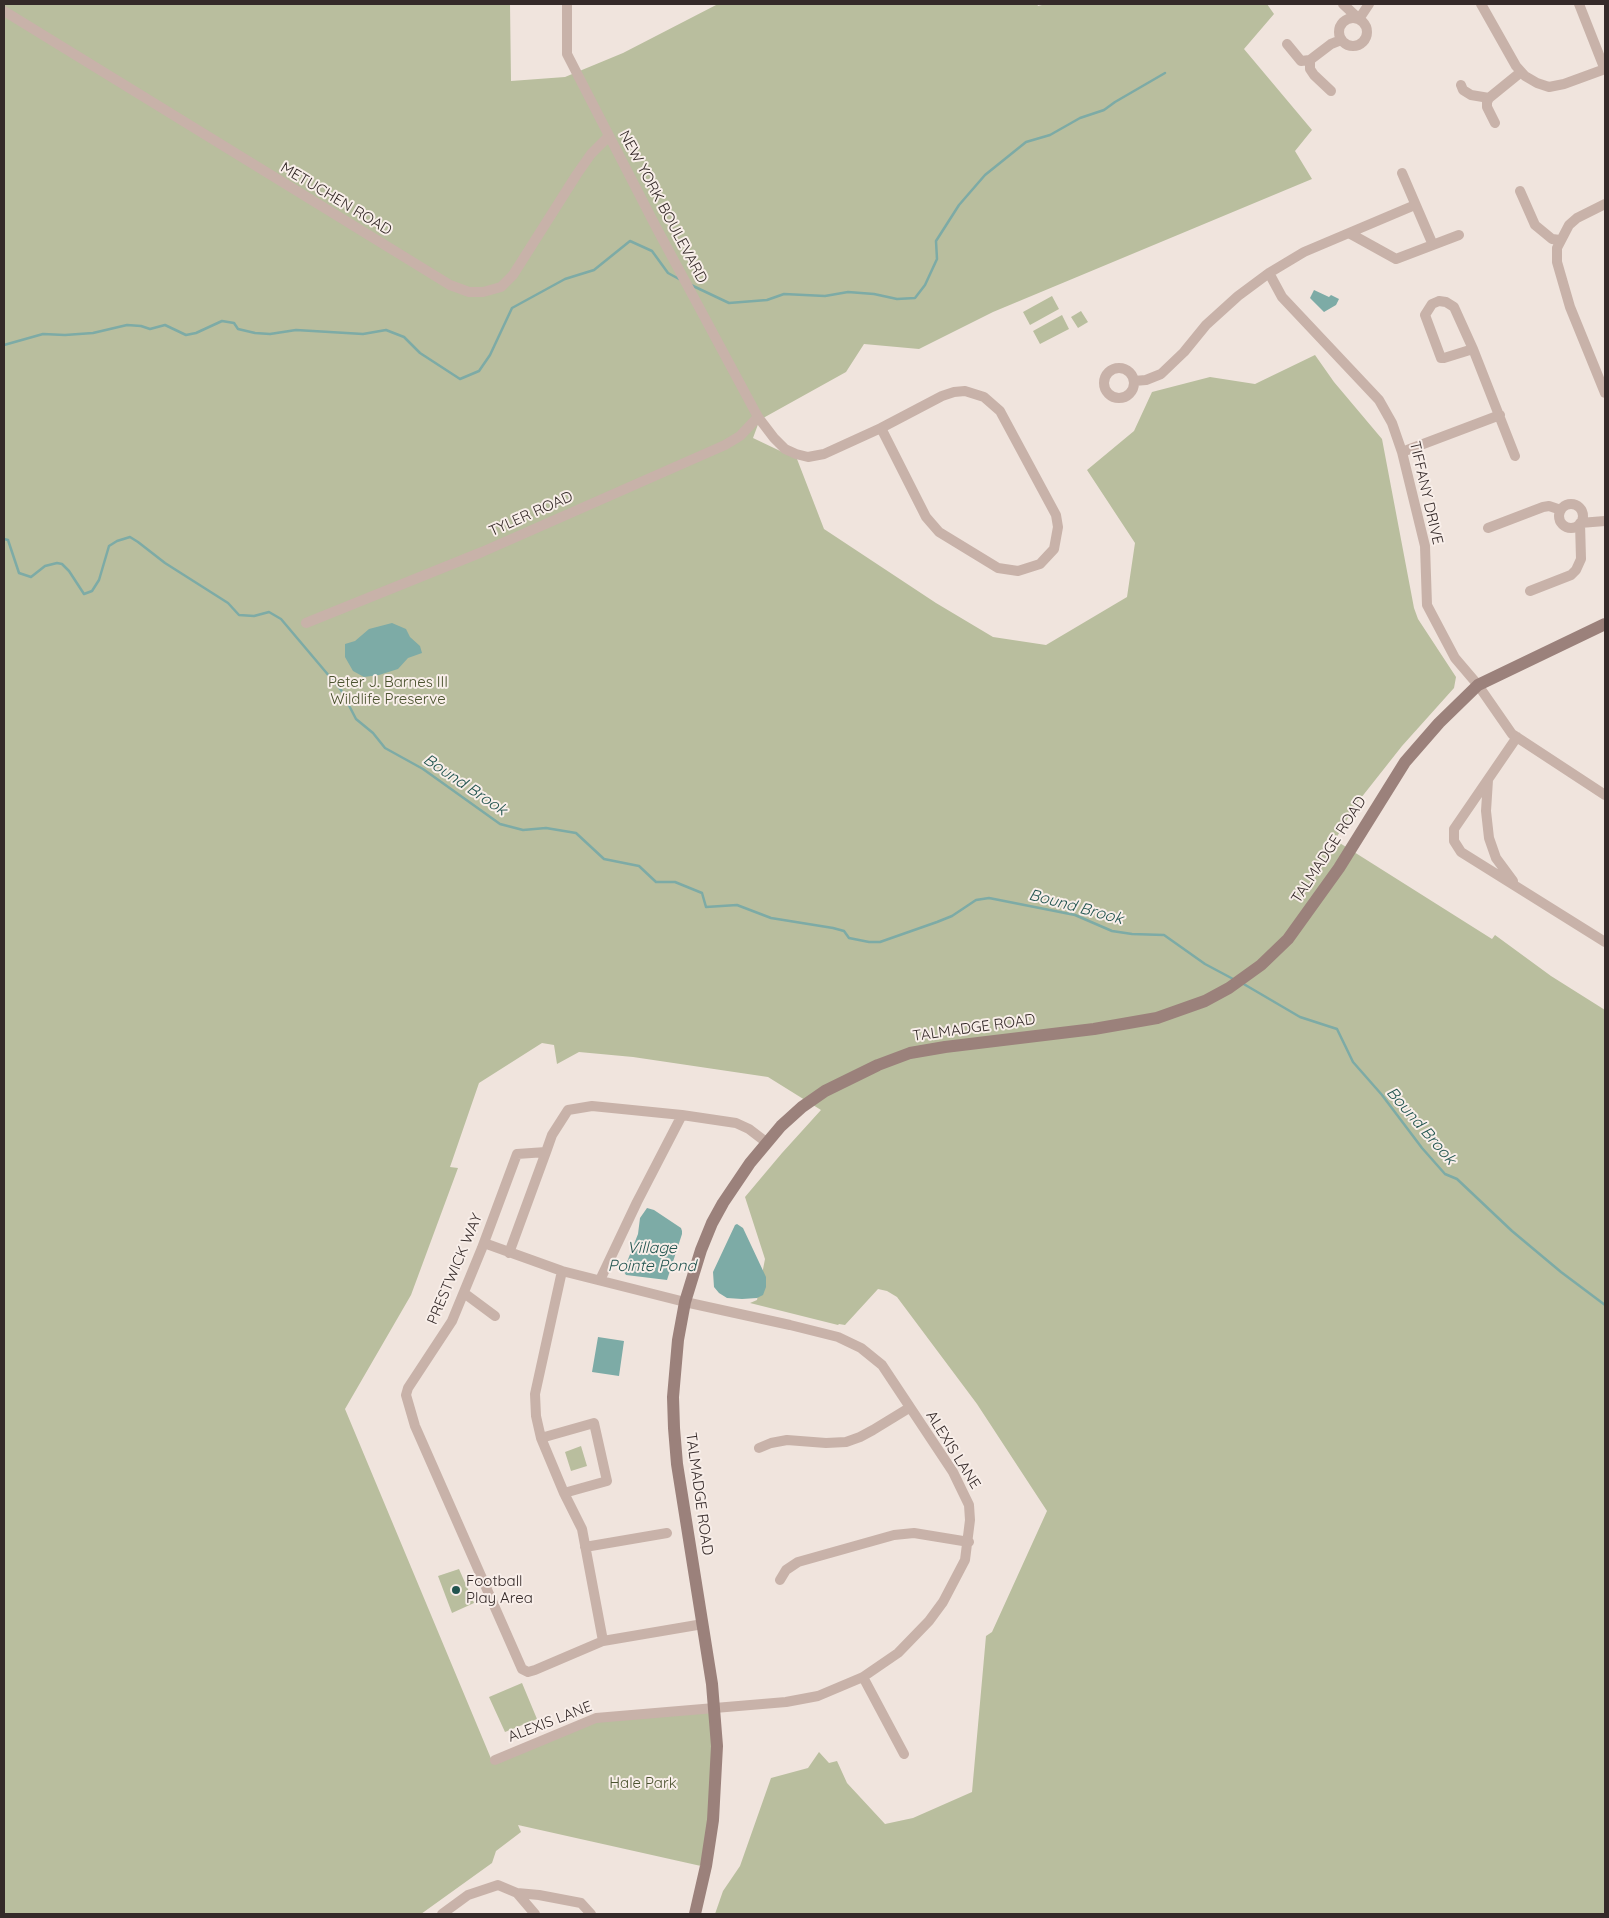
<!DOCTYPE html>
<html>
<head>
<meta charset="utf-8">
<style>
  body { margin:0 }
  #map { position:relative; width:1609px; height:1918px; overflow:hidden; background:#f0e4dd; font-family:Quicksand,sans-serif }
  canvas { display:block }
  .frame { position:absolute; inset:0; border:5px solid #352a29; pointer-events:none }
</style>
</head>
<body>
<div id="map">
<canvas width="1609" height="1918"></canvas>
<div class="frame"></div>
</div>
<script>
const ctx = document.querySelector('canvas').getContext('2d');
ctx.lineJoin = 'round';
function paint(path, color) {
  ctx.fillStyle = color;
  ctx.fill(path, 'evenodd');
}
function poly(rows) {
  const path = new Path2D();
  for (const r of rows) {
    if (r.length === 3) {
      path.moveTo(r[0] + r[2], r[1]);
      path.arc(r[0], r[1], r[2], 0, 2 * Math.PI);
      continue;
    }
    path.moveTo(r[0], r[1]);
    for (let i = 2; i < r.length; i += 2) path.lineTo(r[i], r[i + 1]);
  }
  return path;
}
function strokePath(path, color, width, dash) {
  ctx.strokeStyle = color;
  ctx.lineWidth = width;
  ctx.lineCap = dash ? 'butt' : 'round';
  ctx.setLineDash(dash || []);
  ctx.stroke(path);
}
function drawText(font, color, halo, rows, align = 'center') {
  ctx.font = font + ' Quicksand,sans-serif';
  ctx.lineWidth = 4;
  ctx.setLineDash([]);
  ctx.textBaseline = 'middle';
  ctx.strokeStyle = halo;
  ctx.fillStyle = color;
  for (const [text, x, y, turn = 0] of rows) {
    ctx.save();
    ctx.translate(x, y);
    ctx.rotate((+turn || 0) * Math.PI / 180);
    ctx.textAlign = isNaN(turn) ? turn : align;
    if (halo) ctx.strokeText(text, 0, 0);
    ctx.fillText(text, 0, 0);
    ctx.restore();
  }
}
const green = poly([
  [4,4,510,4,511,81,565,77,623,53,718,4,1037,4,1038,6,1046,4,1267,4,1274,14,1244,49,1312,130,1295,151,1312,179,993,312,919,349,864,344,846,372,765,417,760,419,753,438,797,459,824,529,936,603,993,637,1046,645,1127,597,1135,543,1087,470,1134,431,1152,392,1210,377,1255,384,1315,355,1334,382,1382,439,1414,608,1418,619,1456,677,1454,688,1402,746,1357,803,1335,840,1492,939,1495,935,1551,976,1605,1010,1605,1914,715,1914,723,1891,740,1866,771,1778,808,1768,819,1752,829,1763,837,1761,847,1783,885,1824,913,1818,972,1792,986,1636,992,1632,1047,1511,977,1404,897,1297,887,1291,878,1289,845,1325,839,1324,838,1325,750,1303,757,1300,765,1259,745,1197,782,1153,821,1110,768,1077,633,1057,579,1052,557,1064,554,1045,542,1043,479,1083,450,1167,458,1168,411,1295,345,1409,492,1761,583,1723,715,1707,713,1784,701,1866,518,1825,521,1832,496,1851,492,1863,421,1914,4,1914],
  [1052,296,1059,309,1030,325,1023,312],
  [1081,311,1088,322,1078,328,1071,317],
  [1062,315,1069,329,1040,344,1033,331],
  [581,1446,587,1466,571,1471,565,1452],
  [459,1569,474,1603,452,1613,438,1576],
  [522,1683,537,1719,505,1732,489,1697]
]);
const water = poly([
  [1314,290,1329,297,1331,295,1339,299,1336,305,1324,312,1310,298],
  [392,623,406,629,410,637,420,646,422,653,408,658,398,669,379,675,364,677,353,671,345,657,345,644,355,641,369,629],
  [647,1208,654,1210,681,1228,682,1231,682,1234,667,1280,626,1275,624,1272,625,1267,638,1234,640,1218],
  [737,1224,743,1228,766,1277,766,1287,763,1295,757,1298,742,1299,727,1298,719,1293,714,1287,713,1272,735,1225],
  [598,1337,624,1341,619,1376,592,1372]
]);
const stream = poly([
  [691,285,729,303,767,300,784,294,825,296,848,292,874,294,897,299,915,298,925,285,937,259,936,241,959,205,985,175,1026,142,1050,135,1080,118,1104,110,1115,102,1165,73],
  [4,345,43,334,65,335,93,333,127,325,141,326,150,329,165,325,186,335,196,333,222,321,234,323,238,329,255,333,270,334,296,330,363,334,386,330,404,337,420,353,460,379,479,371,490,355,512,308,565,279,594,270,630,241,652,251,668,273,679,279],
  [4,539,8,540,19,573,31,577,45,566,57,563,62,564,69,571,84,594,92,591,99,580,109,546,117,541,130,537,138,542,165,563,228,603,239,615,254,616,269,612,281,619,341,690,356,719,373,733,385,748,423,769,500,824,523,830,546,828,576,833,604,859,639,866,656,882,675,882,702,893,706,907,737,905,771,918,833,928,844,931,849,938,869,942,880,942,937,922,952,916,976,900,989,898,1075,915,1112,931,1132,934,1164,935,1205,964,1235,980],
  [1242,983,1300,1017,1337,1029,1353,1062,1382,1095,1422,1148,1445,1174,1457,1179,1512,1231,1561,1272,1605,1305]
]);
const street = poly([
  [567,4,567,54,656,227,758,417,774,438,785,449,796,454,808,457,824,454,881,428],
  [1343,4,1359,19,1369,4],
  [1481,4,1516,66,1525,76,1537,83,1549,87,1564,84,1605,69],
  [1579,4,1605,70],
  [4,11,450,285,469,292,483,292,501,287,513,275,577,174,591,154,609,136],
  [1353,32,14],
  [1287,44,1301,61,1310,60,1331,44,1341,40],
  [1310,60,1310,69,1314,75,1331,91],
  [1461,85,1463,90,1471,95,1489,98],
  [1495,123,1487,107,1487,102,1489,98,1521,72],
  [1402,173,1433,245],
  [1520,191,1535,225,1552,239,1560,240],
  [1605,204,1577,218,1569,225,1557,248,1557,262,1570,307,1605,393],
  [1349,233,1396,259,1459,235],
  [1269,273,1282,297,1379,400,1392,423,1402,452,1425,546,1427,605,1455,658,1478,685,1512,734,1605,795],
  [1439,301,1446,302,1454,307,1473,349,1444,358,1441,358,1425,315,1432,304,1439,301],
  [1473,349,1515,456],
  [1119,383,15],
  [1134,381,1146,380,1161,374,1184,352,1206,325,1238,296,1269,273,1304,252,1415,205],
  [965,391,984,397,1000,411,1056,515,1058,527,1054,549,1040,564,1018,571,998,568,939,532,926,517,881,428,942,396,954,392,965,391],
  [1402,452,1500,415],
  [1571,516,12],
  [1488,528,1543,507,1549,506,1561,510],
  [1530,591,1571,575,1576,570,1581,559,1580,523,1605,521],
  [306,623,482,552,725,445,740,436,758,417],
  [1517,737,1454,829,1454,841,1461,852,1605,942],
  [1488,780,1486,811,1489,838,1496,858,1513,881],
  [484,1243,562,1271,685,1302,790,1325,838,1337,861,1348,882,1365,953,1472,969,1505,970,1520,965,1560,943,1602,929,1621,898,1653,863,1677,818,1696,786,1702,596,1718,495,1760],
  [509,1253,546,1152],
  [562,1271,535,1394,536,1416,541,1438,564,1493,582,1529,603,1641],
  [600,1280,637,1202,682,1115],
  [464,1293,495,1316],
  [541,1438,594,1423,607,1481,564,1493],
  [759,1448,771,1443,787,1440,826,1443,846,1442,860,1437,873,1430,909,1408],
  [585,1547,667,1533],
  [780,1580,786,1570,798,1562,894,1535,914,1533,969,1542],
  [703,1624,603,1641,535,1670,528,1672,522,1669,415,1426,406,1395,408,1388,452,1321,482,1248,517,1154,546,1152,552,1135,568,1110,592,1106,682,1115,736,1123,749,1129,766,1142],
  [863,1677,904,1754],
  [517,1893,535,1914],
  [442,1914,468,1895,498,1885,517,1893,539,1895,581,1903,591,1914]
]);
const secondary = poly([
  [695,1914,706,1866,713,1820,717,1746,712,1684,677,1464,674,1428,673,1397,678,1340,685,1302,701,1250,712,1223,723,1203,750,1163,781,1126,802,1107,825,1091,878,1065,910,1053,945,1047,1094,1029,1157,1018,1205,1001,1229,988,1261,965,1288,939,1339,868,1405,762,1439,723,1478,685,1605,624]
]);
const markers = [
  [456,1590,5,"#21544f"]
];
const streetNames = [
  ["METUCHEN ROAD",336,199,31],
  ["NEW YORK BOULEVARD",663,207,62],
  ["TIFFANY DRIVE",1426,493,77],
  ["TYLER ROAD",531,514,-24],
  ["TALMADGE ROAD",1329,850,-57],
  ["TALMADGE ROAD",974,1028,-8],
  ["PRESTWICK WAY",455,1269,-67],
  ["ALEXIS LANE",953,1450,58],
  ["TALMADGE ROAD",699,1494,82],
  ["ALEXIS LANE",550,1722,-21]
];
const parkNames = [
  ["Peter J. Barnes III",388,682],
  ["Wildlife Preserve",388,699],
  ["Hale Park",643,1783]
];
const poiNames = [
  ["Football",466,1581],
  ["Play Area",466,1598]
];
const waterNames = [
  ["Bound Brook",465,785,34],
  ["Bound Brook",1076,907,15],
  ["Bound Brook",1421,1126,49],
  ["Village",652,1248],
  ["Pointe Pond",652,1266]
];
paint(green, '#b9be9e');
paint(water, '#7daba6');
strokePath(stream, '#7daba6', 2.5);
strokePath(street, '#c8b2a9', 10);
strokePath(secondary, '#9b817b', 12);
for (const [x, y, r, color] of markers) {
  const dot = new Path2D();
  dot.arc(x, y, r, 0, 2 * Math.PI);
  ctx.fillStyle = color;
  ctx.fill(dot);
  strokePath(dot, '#f8eee9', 2);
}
drawText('15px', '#352a29', '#f8eee9', streetNames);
drawText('15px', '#4a522e', '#f8eee9', parkNames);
drawText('15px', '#352a29', '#f8eee9', poiNames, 'left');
drawText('italic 16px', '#21544f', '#f8eee9', waterNames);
</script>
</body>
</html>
